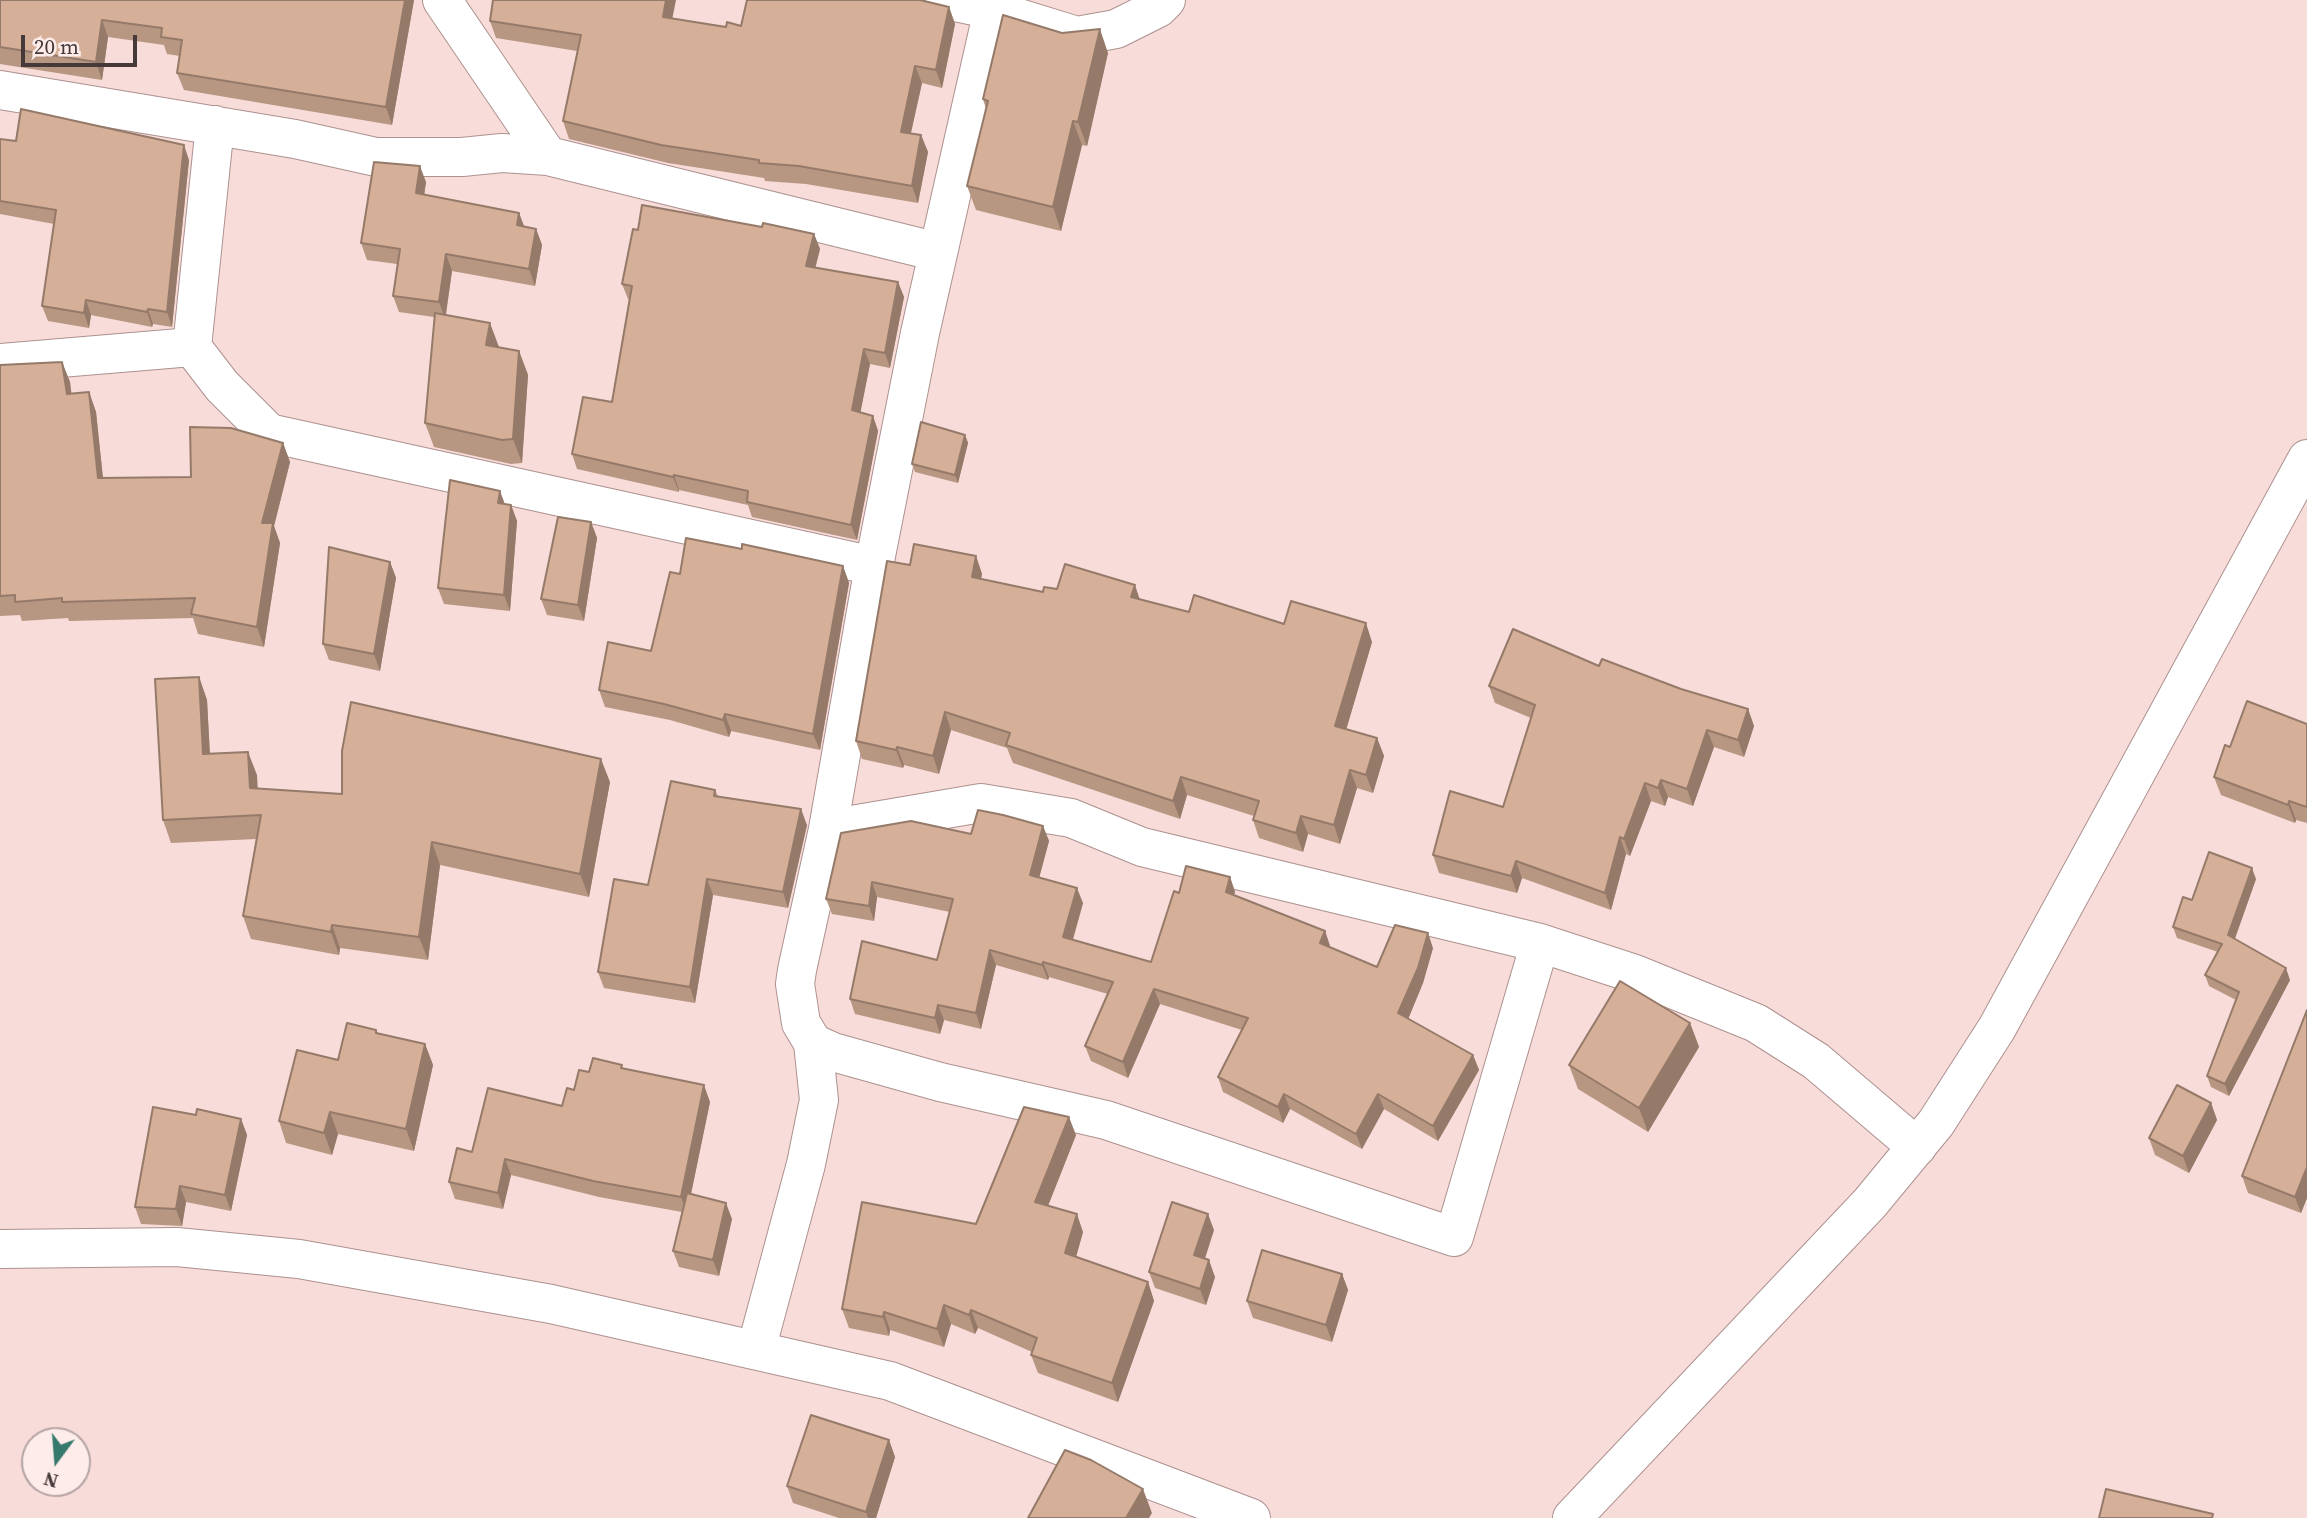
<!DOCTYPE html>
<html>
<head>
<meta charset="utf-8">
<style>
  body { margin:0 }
  #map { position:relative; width:2307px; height:1518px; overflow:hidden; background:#f8dcd9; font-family:"Source Serif 4",serif }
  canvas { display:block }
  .north { position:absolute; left:21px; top:1427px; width:70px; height:70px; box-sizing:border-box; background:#fdecea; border:2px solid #b3a4a3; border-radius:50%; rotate:196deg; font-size:19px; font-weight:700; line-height:28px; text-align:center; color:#453939 }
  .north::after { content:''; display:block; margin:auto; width:24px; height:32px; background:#367a6d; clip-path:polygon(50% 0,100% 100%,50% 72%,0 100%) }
  .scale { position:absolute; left:21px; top:35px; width:116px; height:32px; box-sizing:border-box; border:4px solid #453939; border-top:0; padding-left:9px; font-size:21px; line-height:24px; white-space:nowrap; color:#453939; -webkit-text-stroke:5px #fdecea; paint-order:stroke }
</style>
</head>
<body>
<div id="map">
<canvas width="2307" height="1518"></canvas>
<div class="north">N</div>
<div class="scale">20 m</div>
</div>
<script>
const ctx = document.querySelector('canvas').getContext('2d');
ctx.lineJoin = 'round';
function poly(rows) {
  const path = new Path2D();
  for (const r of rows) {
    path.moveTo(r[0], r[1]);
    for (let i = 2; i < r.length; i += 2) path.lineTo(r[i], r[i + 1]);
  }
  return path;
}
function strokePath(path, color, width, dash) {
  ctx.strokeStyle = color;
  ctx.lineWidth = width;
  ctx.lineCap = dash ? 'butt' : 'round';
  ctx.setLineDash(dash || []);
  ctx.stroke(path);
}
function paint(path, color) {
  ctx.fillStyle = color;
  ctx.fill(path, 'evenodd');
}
const minor = poly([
  [442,0,548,156],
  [945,0,993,10,1077,36,1116,29,1158,8,1166,0],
  [0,90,295,139,376,157,462,157,502,153,548,156,938,252],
  [215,125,192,347,222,386,269,433,874,566],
  [0,363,192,347],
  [828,829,981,803,1071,818,1142,847,1540,943,1635,974,1756,1023,1816,1061,1917,1147],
  [813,1043,833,1052,940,1082,1106,1120,1454,1237,1540,943],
  [0,1249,177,1247,299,1259,551,1304,890,1381,1251,1518],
  [756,1350,806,1164,819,1100,813,1043,801,1023,795,984,797,970,828,829,874,566,920,333,993,10]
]);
const tertiary = poly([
  [1572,1518,1870,1203,1936,1123,1997,1028,2307,459]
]);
const wall = poly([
  [0,0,414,0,392,125,184,90,177,73,180,56,167,54,164,45,108,37,102,80,0,64],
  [949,7,955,24,942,88,922,83,911,133,921,135,928,152,918,203,806,184,765,181,764,178,668,163,569,139,563,121,577,51,496,38,490,21,672,19,726,27],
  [1108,53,1087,146,1082,145,1061,231,976,210,967,186,986,109,983,99],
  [0,139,189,160,172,327,153,324,152,327,91,315,89,328,48,321,42,306,54,224,0,214],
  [426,182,424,195,519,213,524,226,536,229,542,245,535,286,452,271,446,315,499,347,519,351,528,375,522,463,511,464,434,447,425,423,434,317,399,312,393,296,397,264,367,260,361,243],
  [762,227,814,234,820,249,815,268,898,282,904,297,890,368,870,364,860,412,873,416,878,431,857,540,752,517,748,505,679,490,679,492,577,469,572,454,612,402,629,299,628,299,622,284,638,230],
  [62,362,70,382,71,394,89,392,96,412,103,478,191,477,283,443,290,462,274,526,280,543,264,647,198,634,193,618,69,621,68,618,22,621,20,615,0,616,0,365],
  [965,435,968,443,958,483,915,472,912,464],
  [500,491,504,504,511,505,517,521,510,611,444,604,438,588],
  [591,522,597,538,584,621,547,615,541,599],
  [742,549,843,566,849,583,820,750,731,731,729,737,670,720,605,707,599,690,651,651,680,574],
  [976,556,982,574,981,579,1043,592,1057,589,1140,600,1189,612,1284,624,1372,642,1346,729,1377,738,1384,756,1373,793,1357,788,1340,844,1308,834,1303,852,1259,838,1253,820,1254,816,1187,795,1180,819,1013,763,1007,748,951,730,939,774,904,765,903,768,862,759,856,741,910,565],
  [390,562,396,578,380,671,329,660,323,644],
  [1599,666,1748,709,1754,726,1744,757,1714,747,1693,806,1668,797,1665,806,1651,801,1630,856,1626,854,1611,910,1522,878,1517,893,1439,873,1433,855,1503,807,1531,718,1495,703,1489,686],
  [199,677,207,700,210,754,257,775,257,789,342,794,610,782,589,897,440,865,428,960,340,948,339,955,251,939,243,916,256,839,171,843,163,820],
  [2307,724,2307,823,2296,820,2295,823,2221,795,2214,777,2230,747],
  [715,790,718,796,807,825,788,908,713,895,695,1003,604,988,598,972,648,885],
  [1043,826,1049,841,1039,877,1083,903,1073,940,1151,962,1179,893,1230,877,1235,892,1234,895,1325,931,1330,946,1330,947,1377,967,1433,948,1423,983,1408,1019,1473,1055,1479,1070,1438,1141,1384,1109,1362,1149,1290,1109,1283,1123,1223,1092,1218,1077,1242,1030,1160,1004,1128,1078,1091,1061,1085,1046,1108,994,1049,977,1048,980,996,965,981,1029,944,1020,940,1034,855,1014,850,999,937,960,950,912,877,897,874,921,832,914,826,899,971,834],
  [2256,879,2235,939,2290,980,2229,1096,2211,1087,2207,1076,2236,1000,2209,986,2205,975,2218,952,2177,938,2173,927,2192,900],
  [2307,1010,2307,1198,2301,1213,2248,1193,2242,1176],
  [1690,1023,1699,1047,1648,1132,1578,1089,1569,1065],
  [376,1030,378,1033,425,1044,433,1065,414,1151,338,1134,332,1155,286,1143,279,1121,338,1060],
  [622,1065,623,1069,710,1102,691,1194,732,1219,719,1276,679,1267,673,1251,682,1212,599,1197,511,1175,503,1209,455,1199,449,1182,472,1152,562,1106,589,1072],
  [2211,1103,2217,1120,2189,1173,2155,1155,2149,1138],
  [196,1115,241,1119,247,1135,231,1211,186,1202,182,1226,141,1224,135,1207],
  [1076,1135,1048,1206,1083,1232,1076,1257,1148,1282,1154,1301,1118,1402,1038,1373,1031,1355,1032,1352,978,1328,975,1334,951,1324,944,1347,890,1330,889,1336,849,1328,842,1309,976,1224],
  [1214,1230,1205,1259,1215,1277,1206,1305,1155,1288,1149,1272],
  [1342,1274,1348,1290,1332,1342,1253,1318,1247,1301],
  [889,1440,895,1457,876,1518,839,1518,793,1503,787,1486]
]);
const shadedWall = poly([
  [405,0,414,0,392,125,386,107],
  [666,0,676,0,669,35,663,17],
  [949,7,955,24,942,88,936,70],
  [102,20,108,37,102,80,96,62],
  [1100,29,1108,53,1087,146,1078,122],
  [915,66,922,83,907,150,901,132],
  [1073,121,1082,145,1061,231,1053,207],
  [921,135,928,152,918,203,912,186],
  [184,145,189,160,172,327,167,312],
  [420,166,426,182,422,210,416,193],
  [519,213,525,229,517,225],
  [536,229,542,245,535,286,529,269],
  [814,234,820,249,812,281,806,266],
  [446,254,452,271,445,319,439,302],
  [898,282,904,297,890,368,885,353],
  [86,300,91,315,89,328,84,313],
  [148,309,153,324,152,327,147,312],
  [490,323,499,347,486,345],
  [864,349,870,364,858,425,852,410],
  [519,351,528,375,522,463,513,439],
  [62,362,70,382,74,414,67,394],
  [89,392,96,412,105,498,98,478],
  [873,416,878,431,857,540,851,525],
  [965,435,968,443,958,483,955,475],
  [283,443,290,462,274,526,280,543,264,647,257,627,262,523],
  [674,475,679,490,679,492,673,477],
  [500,491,506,507,498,503],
  [511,505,517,521,510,611,504,595],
  [591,522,597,538,584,621,578,605],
  [976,556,982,574,978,595,972,577],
  [390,562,396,578,380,671,374,654],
  [843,566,849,583,820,750,813,734],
  [1135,585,1141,603,1131,597],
  [1366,623,1372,642,1342,744,1335,726],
  [199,677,207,700,211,777,203,754],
  [1748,709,1754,726,1744,757,1738,740],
  [945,712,951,730,939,774,933,756],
  [725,714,731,731,729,737,723,720],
  [1707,730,1714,747,1693,806,1687,789],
  [1377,738,1384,756,1373,793,1366,775],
  [897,747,904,765,903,768,896,750],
  [248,752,257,775,259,811,250,788],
  [601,759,610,782,589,897,580,874],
  [1350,770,1357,788,1340,844,1334,825],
  [1181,777,1187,795,1180,819,1173,801],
  [1661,780,1668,797,1665,806,1658,788],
  [1645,783,1651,801,1630,856,1624,839],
  [2289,801,2296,820,2295,823,2288,805],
  [801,809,807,825,788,908,783,892],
  [1301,816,1308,834,1303,852,1296,833],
  [1043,826,1049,841,1036,890,1030,875],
  [1620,837,1626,854,1611,910,1605,893],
  [432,842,440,865,428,960,419,937],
  [1516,861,1522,878,1517,893,1511,876],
  [2252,868,2256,879,2232,946,2228,935],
  [1230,877,1235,892,1231,907,1226,892],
  [707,879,713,895,695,1003,690,987],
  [872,882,877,897,874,921,869,906],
  [1077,888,1083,903,1069,952,1063,937],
  [332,925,340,948,339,955,331,932],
  [1325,931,1330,946,1325,959,1320,943],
  [1428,933,1433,948,1423,983,1404,1029,1398,1013],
  [990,950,996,965,981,1029,976,1013],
  [1043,962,1049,977,1048,980,1042,965],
  [2286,968,2290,980,2229,1096,2225,1084],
  [1154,989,1160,1004,1128,1078,1123,1062],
  [938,1005,944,1020,940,1034,935,1018],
  [1690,1023,1699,1047,1648,1132,1639,1108],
  [425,1044,433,1065,414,1151,406,1129],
  [1473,1055,1479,1070,1438,1141,1433,1126],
  [704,1085,710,1102,687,1213,681,1197],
  [1284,1094,1290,1109,1283,1123,1278,1107],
  [1378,1094,1384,1109,1362,1149,1356,1134],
  [2211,1103,2217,1120,2189,1173,2183,1156],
  [330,1112,338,1134,332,1155,324,1133],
  [1069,1117,1076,1135,1042,1221,1035,1202],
  [241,1119,247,1135,231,1211,225,1195],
  [505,1159,511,1175,503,1209,498,1193],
  [2307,1167,2307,1198,2301,1213,2295,1197],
  [180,1186,186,1202,182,1226,176,1209],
  [726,1203,732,1219,719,1276,713,1260],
  [1077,1214,1083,1232,1072,1271,1065,1253],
  [1208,1214,1214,1230,1200,1272,1194,1255],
  [1209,1260,1215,1277,1206,1305,1200,1289],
  [1342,1274,1348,1290,1332,1342,1326,1325],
  [1148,1282,1154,1301,1118,1402,1112,1383],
  [944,1305,951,1324,944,1347,937,1329],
  [971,1310,978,1328,975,1334,969,1315],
  [884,1312,890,1330,889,1336,883,1317],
  [889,1440,895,1457,876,1518,868,1518,866,1512],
  [1143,1489,1152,1513,1149,1518,1126,1518]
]);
const building = poly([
  [0,0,405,0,386,107,177,73,182,40,161,37,162,28,102,20,96,62,0,47,0,0],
  [493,0,666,0,663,17,726,27,727,22,741,26,747,0,920,0,949,7,936,70,915,66,901,132,921,135,912,186,799,166,759,163,759,160,661,145,563,121,581,35,490,21,493,0],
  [1003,15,1062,33,1100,29,1078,122,1073,121,1053,207,967,186,988,101,983,99,1003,15],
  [21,109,184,145,167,312,148,309,147,312,86,300,84,313,42,306,56,210,0,201,0,139,16,141,21,109],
  [374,162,420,166,416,193,519,213,517,225,536,229,529,269,446,254,439,302,393,296,400,249,361,243,374,162],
  [642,205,762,227,763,223,814,234,806,266,898,282,885,353,864,349,852,410,873,416,851,525,747,502,748,491,674,475,673,477,572,454,583,397,612,402,632,286,622,284,633,229,638,230,642,205],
  [435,313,490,323,486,345,519,351,513,439,502,440,425,423,435,313],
  [62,362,67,394,89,392,98,478,191,477,190,427,231,428,283,443,262,523,273,523,257,627,191,614,195,598,62,602,62,598,15,602,15,595,0,596,0,365,62,362],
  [921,422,965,435,955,475,912,464,921,422],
  [450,480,500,491,498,503,511,505,504,595,438,588,450,480],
  [558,517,591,522,578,605,541,599,558,517],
  [686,538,742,549,742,544,843,566,813,734,725,714,723,720,664,704,599,690,608,642,651,651,670,572,680,574,686,538],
  [914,544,976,556,972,577,1043,592,1044,587,1057,589,1065,564,1135,585,1131,597,1189,612,1194,595,1284,624,1291,601,1366,623,1335,726,1377,738,1366,775,1350,770,1334,825,1301,816,1296,833,1253,820,1259,801,1181,777,1173,801,1006,745,1010,733,945,712,933,756,897,747,896,750,856,741,887,561,910,565,914,544],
  [329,547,390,562,374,654,323,644,329,547],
  [1513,629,1599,666,1602,659,1681,689,1748,709,1738,740,1707,730,1687,789,1661,780,1658,788,1645,783,1624,839,1620,837,1605,893,1516,861,1511,876,1433,855,1450,791,1503,807,1535,705,1489,686,1513,629],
  [199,677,203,754,248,752,250,788,342,794,342,751,351,702,601,759,580,874,432,842,419,937,332,925,331,932,243,916,261,815,163,820,155,679,199,677],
  [2247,701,2307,724,2307,807,2289,801,2288,805,2214,777,2225,745,2230,747,2247,701],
  [671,781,715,790,714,796,801,809,783,892,707,879,690,987,598,972,614,879,648,885,671,781],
  [978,810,1003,815,1043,826,1030,875,1077,888,1063,937,1151,962,1174,891,1179,893,1186,866,1230,877,1226,892,1325,931,1320,943,1377,967,1395,925,1428,933,1418,968,1398,1013,1473,1055,1433,1126,1378,1094,1356,1134,1284,1094,1278,1107,1218,1077,1248,1018,1154,989,1123,1062,1085,1046,1113,982,1043,962,1042,965,990,950,976,1013,938,1005,935,1018,850,999,862,941,937,960,953,899,872,882,869,906,826,899,841,833,911,821,971,834,978,810],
  [2209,852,2252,868,2228,935,2286,968,2225,1084,2207,1076,2239,992,2205,975,2222,944,2173,927,2183,897,2192,900,2209,852],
  [1620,981,1690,1023,1639,1108,1569,1065,1620,981],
  [2307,1010,2307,1167,2295,1197,2242,1176,2307,1010],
  [347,1023,376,1030,376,1033,425,1044,406,1129,330,1112,324,1133,279,1121,297,1050,338,1060,347,1023],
  [593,1058,622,1065,621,1068,704,1085,681,1197,593,1181,505,1159,498,1193,449,1182,457,1148,472,1152,488,1088,562,1106,567,1088,574,1090,579,1070,589,1072,593,1058],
  [2177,1085,2211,1103,2183,1156,2149,1138,2177,1085],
  [153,1107,196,1115,197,1109,241,1119,225,1195,180,1186,176,1209,135,1207,153,1107],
  [1024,1107,1069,1117,1035,1202,1077,1214,1065,1253,1148,1282,1112,1383,1031,1355,1037,1338,971,1310,969,1315,944,1305,937,1329,884,1312,883,1317,842,1309,862,1202,976,1224,1024,1107],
  [687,1193,726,1203,713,1260,673,1251,687,1193],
  [1172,1202,1208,1214,1194,1255,1209,1260,1200,1289,1149,1272,1172,1202],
  [1262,1250,1342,1274,1326,1325,1247,1301,1262,1250],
  [811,1415,889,1440,866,1512,787,1486,811,1415],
  [1065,1450,1091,1460,1143,1489,1126,1518,1028,1518,1065,1450],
  [2106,1489,2213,1514,2212,1518,2099,1518,2106,1489]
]);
strokePath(minor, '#ac918f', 40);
strokePath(tertiary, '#ac918f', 40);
strokePath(minor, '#fff', 38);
strokePath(tertiary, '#fff', 38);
paint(wall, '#b79682');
paint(shadedWall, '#957a6a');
paint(building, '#d5af97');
strokePath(building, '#957a6a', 2);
</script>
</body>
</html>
